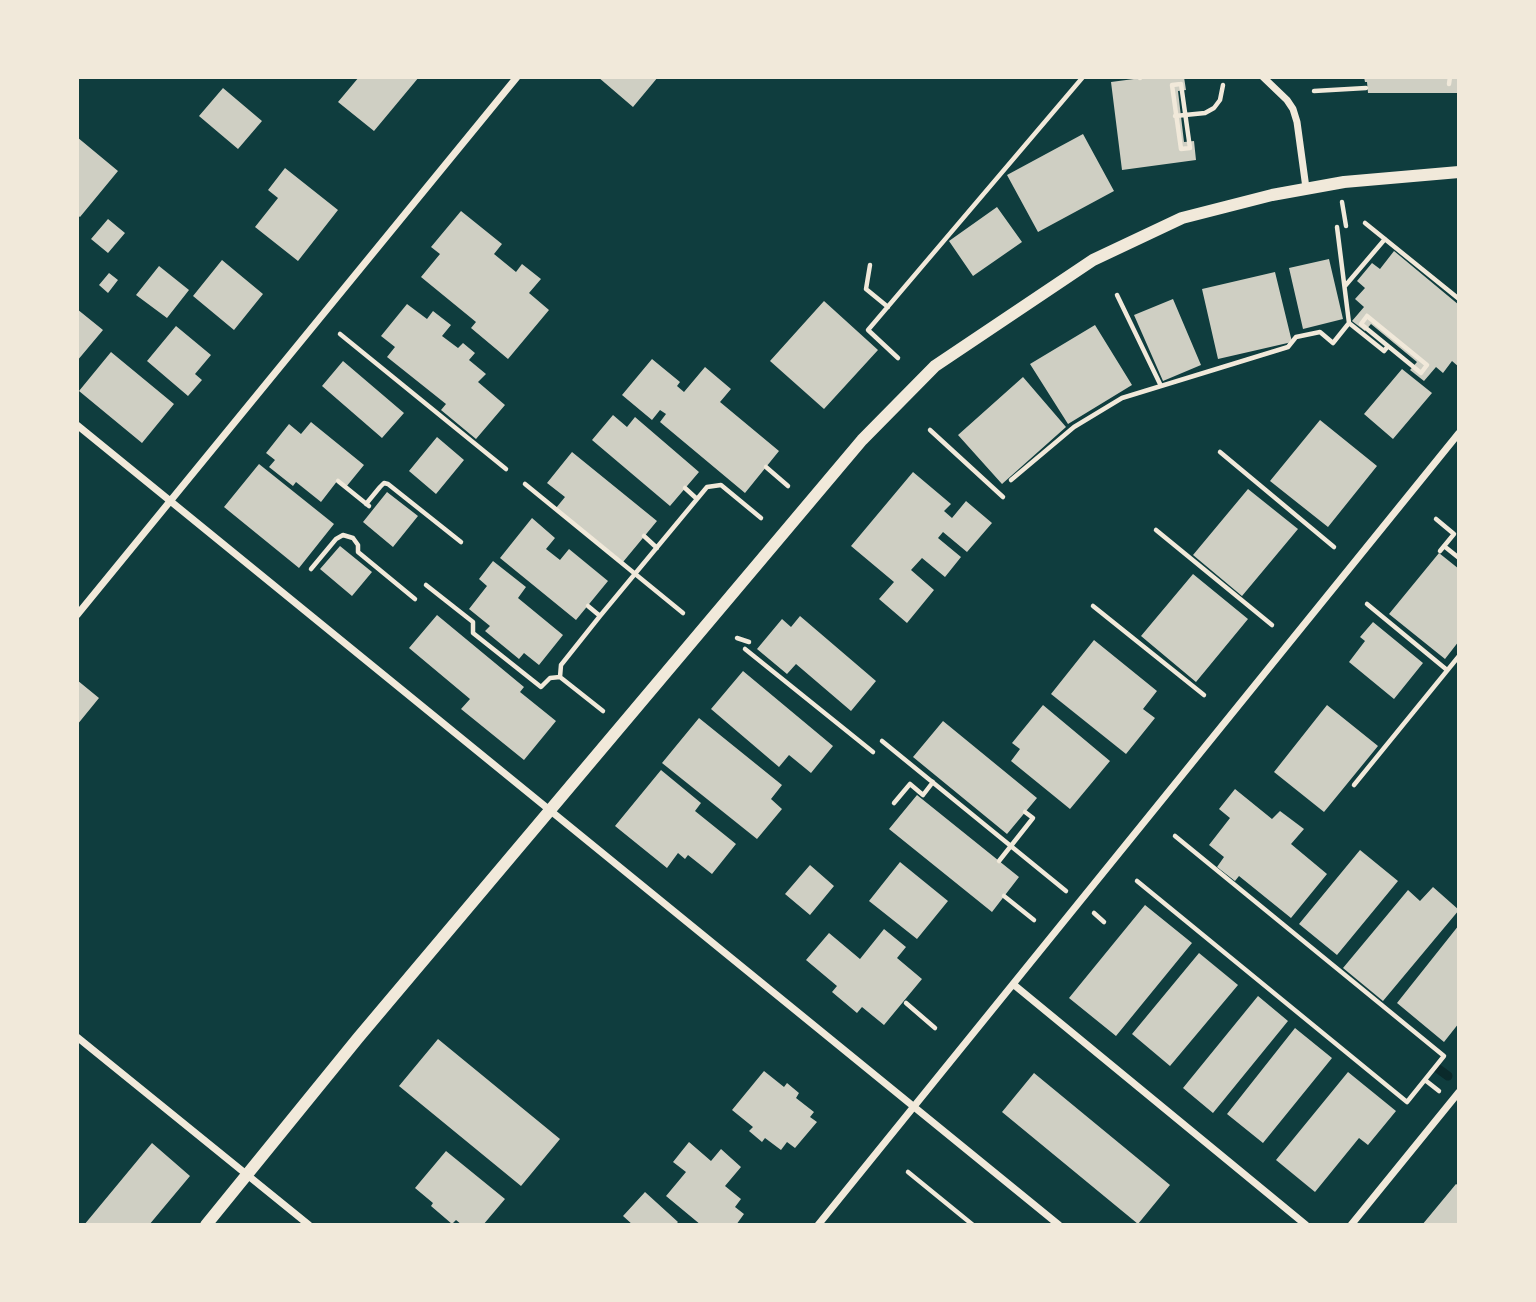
<!DOCTYPE html>
<html>
<head>
<meta charset="utf-8">
<style>
  body { margin:0 }
  #map { position:relative; width:1536px; height:1302px; overflow:hidden; background:#0f3d3e; font-family:"Noto Sans",sans-serif }
  canvas { display:block }
  .frame { position:absolute; inset:0; border:79px solid #f1e9da; pointer-events:none }
</style>
</head>
<body>
<div id="map">
<canvas width="1536" height="1302"></canvas>
<div class="frame"></div>
</div>
<script>
const ctx = document.querySelector('canvas').getContext('2d');
ctx.lineJoin = 'round';
function poly(rows) {
  const path = new Path2D();
  for (const r of rows) {
    path.moveTo(r[0], r[1]);
    for (let i = 2; i < r.length; i += 2) path.lineTo(r[i], r[i + 1]);
  }
  return path;
}
function strokePath(path, color, width, dash) {
  ctx.strokeStyle = color;
  ctx.lineWidth = width;
  ctx.lineCap = dash ? 'butt' : 'round';
  ctx.setLineDash(dash || []);
  ctx.stroke(path);
}
function paint(path, color) {
  ctx.fillStyle = color;
  ctx.fill(path, 'evenodd');
}
const stream = poly([
  [1437,1068,1448,1076]
]);
const building = poly([
  [359,77,419,77,374,131,338,102],
  [598,77,658,77,633,107],
  [1149,77,1184,77,1186,90,1178,91,1184,142,1194,141,1196,160,1122,170,1111,82],
  [1364,77,1459,77,1459,93,1368,93,1367,82,1365,82],
  [223,88,262,121,238,149,199,116],
  [1083,134,1114,191,1038,232,1007,175],
  [77,137,118,171,80,217,77,215],
  [285,168,338,210,298,261,255,227,278,198,268,190],
  [997,207,1022,242,973,276,949,241],
  [461,211,502,244,494,254,516,272,522,264,541,279,529,293,549,310,508,359,471,328,476,322,421,277,440,254,431,247],
  [108,219,125,233,108,253,91,239],
  [1394,251,1459,305,1459,367,1452,361,1443,373,1436,367,1424,381,1410,370,1417,362,1371,324,1365,331,1352,321,1364,307,1355,299,1365,288,1357,281,1372,263,1380,269],
  [1329,259,1343,319,1303,329,1289,268],
  [222,260,263,294,234,330,193,296],
  [159,266,189,290,167,318,136,295],
  [1275,272,1292,342,1218,359,1202,289],
  [109,273,118,280,108,293,99,285],
  [1173,299,1201,365,1163,381,1134,315],
  [824,301,878,350,824,409,770,361],
  [407,304,427,319,433,311,451,325,442,336,458,348,463,343,475,353,469,360,486,374,478,382,505,405,476,439,441,410,446,404,387,357,395,347,381,336],
  [77,309,103,330,77,361],
  [1095,325,1132,385,1068,424,1030,364],
  [176,326,211,355,195,374,202,380,188,396,147,361],
  [111,352,174,404,142,443,79,391],
  [652,359,680,382,677,386,684,392,705,367,731,389,720,402,779,451,745,493,660,422,666,414,660,410,652,420,622,395],
  [343,361,404,413,382,438,322,386],
  [1402,369,1432,393,1393,439,1364,414],
  [1023,377,1066,427,1002,484,958,435],
  [613,415,627,427,635,417,699,472,670,506,592,440],
  [1320,420,1377,466,1328,527,1270,481],
  [311,422,364,465,346,487,338,480,321,502,296,482,293,486,269,467,275,460,266,453,289,424,301,434],
  [437,437,464,460,436,494,409,471],
  [572,452,657,521,623,562,556,508,565,497,547,483],
  [259,464,334,524,299,568,224,507],
  [913,472,951,504,944,511,952,518,966,501,992,523,967,552,943,532,938,538,961,557,945,577,922,558,911,570,934,590,907,623,879,599,894,582,851,546],
  [1248,489,1298,529,1242,596,1193,555],
  [387,492,418,516,393,547,363,522],
  [532,518,555,538,546,549,560,560,569,549,608,581,576,620,500,558],
  [340,546,372,572,352,596,320,569],
  [1439,553,1459,569,1459,641,1445,659,1389,614],
  [493,561,526,587,518,598,563,635,539,665,524,653,519,659,485,631,490,626,469,609,487,586,479,579],
  [1193,574,1248,619,1196,682,1141,636],
  [437,615,524,687,520,692,556,721,524,760,461,709,470,699,409,648],
  [800,616,876,681,851,711,796,664,787,674,757,649,782,619,791,627],
  [1373,622,1423,663,1394,699,1349,662,1365,641,1360,637],
  [1094,640,1157,691,1143,709,1155,718,1126,754,1051,694],
  [743,671,833,746,811,773,789,755,779,767,711,709],
  [77,680,99,698,77,725],
  [1043,705,1110,761,1070,809,1011,761,1020,749,1012,743],
  [1327,705,1378,746,1324,812,1274,772],
  [699,718,782,785,771,799,782,809,757,839,662,763],
  [943,721,1037,798,1007,834,913,757],
  [661,770,701,803,695,811,736,844,712,874,688,855,685,859,678,853,667,868,615,826],
  [1235,789,1272,819,1280,811,1304,829,1291,844,1327,874,1291,918,1239,876,1235,881,1217,867,1224,857,1209,845,1230,818,1219,809],
  [917,795,1019,877,992,912,889,829],
  [1360,850,1398,881,1337,955,1299,924],
  [900,862,948,901,917,939,869,901],
  [810,865,834,886,810,915,785,894],
  [1433,887,1459,910,1383,1001,1343,968,1408,890,1420,901],
  [1145,905,1192,943,1116,1036,1069,998],
  [1459,925,1459,1023,1444,1042,1397,1003],
  [884,929,906,947,897,958,922,979,884,1025,862,1007,857,1013,832,992,837,986,806,960,829,933,860,959],
  [1199,953,1238,985,1170,1066,1132,1034],
  [1258,996,1288,1021,1213,1113,1183,1088],
  [1295,1028,1332,1058,1263,1143,1227,1114],
  [438,1039,560,1139,521,1186,399,1086],
  [764,1071,784,1087,787,1083,799,1093,796,1098,814,1112,810,1117,817,1122,795,1148,787,1142,781,1150,765,1138,762,1142,749,1131,753,1127,732,1110],
  [1348,1072,1396,1111,1368,1145,1359,1138,1315,1192,1276,1160],
  [1034,1073,1170,1185,1138,1224,1002,1112],
  [689,1142,711,1161,721,1149,741,1167,725,1186,741,1199,735,1207,744,1214,736,1225,701,1225,666,1196,686,1172,673,1162],
  [152,1143,190,1176,149,1225,84,1225],
  [446,1151,505,1199,483,1225,462,1225,456,1220,452,1224,431,1206,433,1203,415,1188],
  [1456,1184,1459,1186,1459,1225,1422,1225],
  [645,1192,678,1222,675,1225,633,1225,623,1216]
]);
const path = poly([
  [1140,78,1140,77],
  [1181,84,1190,148,1181,149,1172,85,1181,84],
  [1449,84,1450,77],
  [1314,91,1366,88],
  [1175,116,1205,113,1214,108,1220,100,1223,85],
  [1342,202,1346,226],
  [1365,223,1459,299],
  [1337,227,1349,323,1384,351,1388,346],
  [870,265,866,289,888,307],
  [1345,286,1385,239],
  [1117,295,1161,386],
  [1367,316,1427,365,1421,373,1361,324,1367,316],
  [340,334,506,469],
  [898,358,868,330,1083,77],
  [930,430,1003,497],
  [1220,452,1334,547],
  [766,467,788,486],
  [1011,480,1074,427,1122,398,1288,347,1296,337,1320,332,1333,343,1349,323],
  [338,481,369,506],
  [525,484,683,613],
  [685,488,697,499],
  [366,504,380,487,384,483,388,484,461,542],
  [1436,519,1454,534,1440,551],
  [1156,530,1272,625],
  [644,536,657,548],
  [1444,546,1459,558],
  [311,569,336,539,343,535,353,538,358,545,358,552,415,599],
  [426,585,473,622,473,633,541,687,550,678,560,677],
  [1367,604,1447,670],
  [588,606,600,616],
  [1093,606,1204,695],
  [737,638,749,642],
  [745,649,873,752],
  [603,711,560,677,561,665,600,616,707,487,721,485,761,518],
  [882,741,1066,891],
  [1354,785,1459,656],
  [894,803,910,784,923,795,933,782],
  [999,861,1033,818,1025,812],
  [1137,881,1407,1102,1444,1056,1175,836],
  [1004,896,1034,920],
  [1094,913,1104,922],
  [906,1003,935,1028],
  [1425,1080,1439,1091],
  [908,1172,973,1225]
]);
const minor = poly([
  [1263,77,1287,100,1293,109,1297,122,1306,188],
  [77,425,1059,1225],
  [77,615,517,77],
  [1013,984,1306,1225],
  [77,1037,309,1225],
  [818,1225,1459,433],
  [1351,1225,1459,1092]
]);
const tertiary = poly([
  [206,1225,358,1038,862,440,935,366,1093,260,1182,218,1272,195,1344,182,1459,172]
]);
strokePath(stream, '#0a2a2b', 9);
paint(building, '#cfcfc3');
strokePath(path, '#f1e9da', 4.5);
strokePath(minor, '#f1e9da', 7);
strokePath(tertiary, '#f1e9da', 12);
</script>
</body>
</html>
